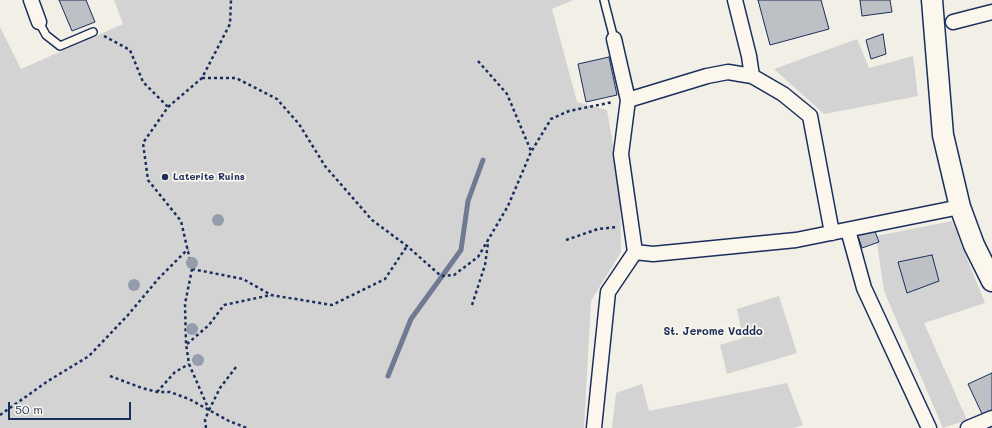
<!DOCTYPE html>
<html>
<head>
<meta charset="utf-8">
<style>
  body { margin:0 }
  #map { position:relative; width:992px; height:428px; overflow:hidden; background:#f2efe6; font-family:Mali,sans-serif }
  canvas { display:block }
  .scale { position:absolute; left:8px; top:402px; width:123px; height:18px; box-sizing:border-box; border:2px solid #1b2f5e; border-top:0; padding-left:5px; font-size:12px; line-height:14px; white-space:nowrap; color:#1b2f5e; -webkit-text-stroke:3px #fbf7ec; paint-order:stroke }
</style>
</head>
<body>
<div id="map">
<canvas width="992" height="428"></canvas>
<div class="scale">50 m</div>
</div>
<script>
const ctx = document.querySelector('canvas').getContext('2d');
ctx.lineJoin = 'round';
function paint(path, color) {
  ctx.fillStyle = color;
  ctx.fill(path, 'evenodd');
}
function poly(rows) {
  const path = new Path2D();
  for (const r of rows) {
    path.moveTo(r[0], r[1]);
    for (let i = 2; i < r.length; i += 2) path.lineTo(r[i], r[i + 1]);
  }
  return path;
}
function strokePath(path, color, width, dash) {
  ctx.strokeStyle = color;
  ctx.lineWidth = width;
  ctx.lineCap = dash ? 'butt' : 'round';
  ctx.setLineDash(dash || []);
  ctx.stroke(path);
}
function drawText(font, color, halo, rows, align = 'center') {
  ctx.font = font + ' Mali,sans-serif';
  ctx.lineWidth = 3.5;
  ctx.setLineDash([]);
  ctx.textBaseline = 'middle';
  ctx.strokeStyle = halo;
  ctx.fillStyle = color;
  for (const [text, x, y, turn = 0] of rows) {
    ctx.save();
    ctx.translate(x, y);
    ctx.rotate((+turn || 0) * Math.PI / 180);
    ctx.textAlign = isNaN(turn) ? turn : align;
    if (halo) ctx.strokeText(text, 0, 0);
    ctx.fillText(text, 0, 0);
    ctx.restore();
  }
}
const green = poly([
  [114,0,573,0,552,9,577,102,607,110,620,187,621,252,591,301,584,428,0,428,0,27,21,69,123,24],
  [857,39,869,68,913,56,918,96,824,114,774,69],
  [952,221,985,303,924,323,967,420,943,428,884,291,876,236],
  [779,296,797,353,727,374,720,345,743,338,737,309],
  [787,383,803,425,794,428,612,428,616,393,642,384,649,411]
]);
const stream = poly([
  [388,376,411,319,461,250,468,201,483,160]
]);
const building = poly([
  [59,0,86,0,95,22,72,31,59,0],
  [758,0,821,0,829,29,770,45,758,0],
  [860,0,890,0,892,12,862,16,860,0],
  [883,34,886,54,871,59,866,40,883,34],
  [609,57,617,95,586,102,578,64,609,57],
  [874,229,879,242,862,248,857,233,874,229],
  [932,255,939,281,907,293,898,262,932,255],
  [992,373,992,411,983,416,968,384,992,373]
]);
const path = poly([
  [104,36,130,50,143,82,168,107],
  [478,61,507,94,531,151],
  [202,78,236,78,277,99,299,124,325,166,372,220,407,246,441,276,454,275,478,257,508,206,531,152,551,119,569,111,613,102],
  [566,240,598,229,617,227],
  [192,269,243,279,271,295,332,305,385,279,407,246],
  [472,305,485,265,488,243],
  [187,344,209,325,224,305,271,295],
  [110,376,142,388,157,392,170,392,189,399,229,421,247,428],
  [157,392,175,372,189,364],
  [209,410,220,388,236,367],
  [0,415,48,381,89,356,128,315,159,278,188,249],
  [206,428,205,420,209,410,189,364,186,344,185,304,192,269,181,221,148,180,143,143,168,107,202,78,230,24,231,0]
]);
const lane = poly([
  [604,0,614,39],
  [39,22,46,35,60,46,93,32]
]);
const street = poly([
  [31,0,39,22],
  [735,0,749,56,752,76],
  [953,22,992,12],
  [614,39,628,100],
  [848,230,864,288,929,428],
  [635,252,621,154,628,100,707,76,728,72,752,76,783,94,810,116,832,233],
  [594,428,608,292,635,252,653,254,796,240,960,207],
  [968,428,992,418]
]);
const secondary = poly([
  [932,0,943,135,960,207,974,245,992,281]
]);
const trees = [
  [218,220],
  [192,263],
  [134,285],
  [192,329],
  [198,360]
];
const markers = [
  [165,177,4,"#1b2f5e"]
];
const poiNames = [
  ["Laterite Ruins",173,177]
];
const neighbourhoodNames = [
  ["St. Jerome Vaddo",713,332]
];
paint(green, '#d2d3d2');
strokePath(stream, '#707b93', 5);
paint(building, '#bdc0c4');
strokePath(building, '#1b2f5e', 1);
strokePath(lane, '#1b2f5e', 10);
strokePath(street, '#1b2f5e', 17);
strokePath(secondary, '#1b2f5e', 23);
strokePath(path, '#1b2f5e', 2.5, [3, 3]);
strokePath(lane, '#fbf7ec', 7);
strokePath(street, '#fbf7ec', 14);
strokePath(secondary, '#fbf7ec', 20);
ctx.fillStyle = '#959cab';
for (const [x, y] of trees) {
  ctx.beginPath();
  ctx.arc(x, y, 6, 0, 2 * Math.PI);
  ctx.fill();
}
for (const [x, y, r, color] of markers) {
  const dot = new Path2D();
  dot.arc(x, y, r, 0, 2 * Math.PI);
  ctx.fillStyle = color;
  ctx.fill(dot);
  strokePath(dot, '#fbf7ec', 1.5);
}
drawText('bold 10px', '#1b2f5e', '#fbf7ec', poiNames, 'left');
drawText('bold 11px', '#1b2f5e', '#fbf7ec', neighbourhoodNames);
</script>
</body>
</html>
